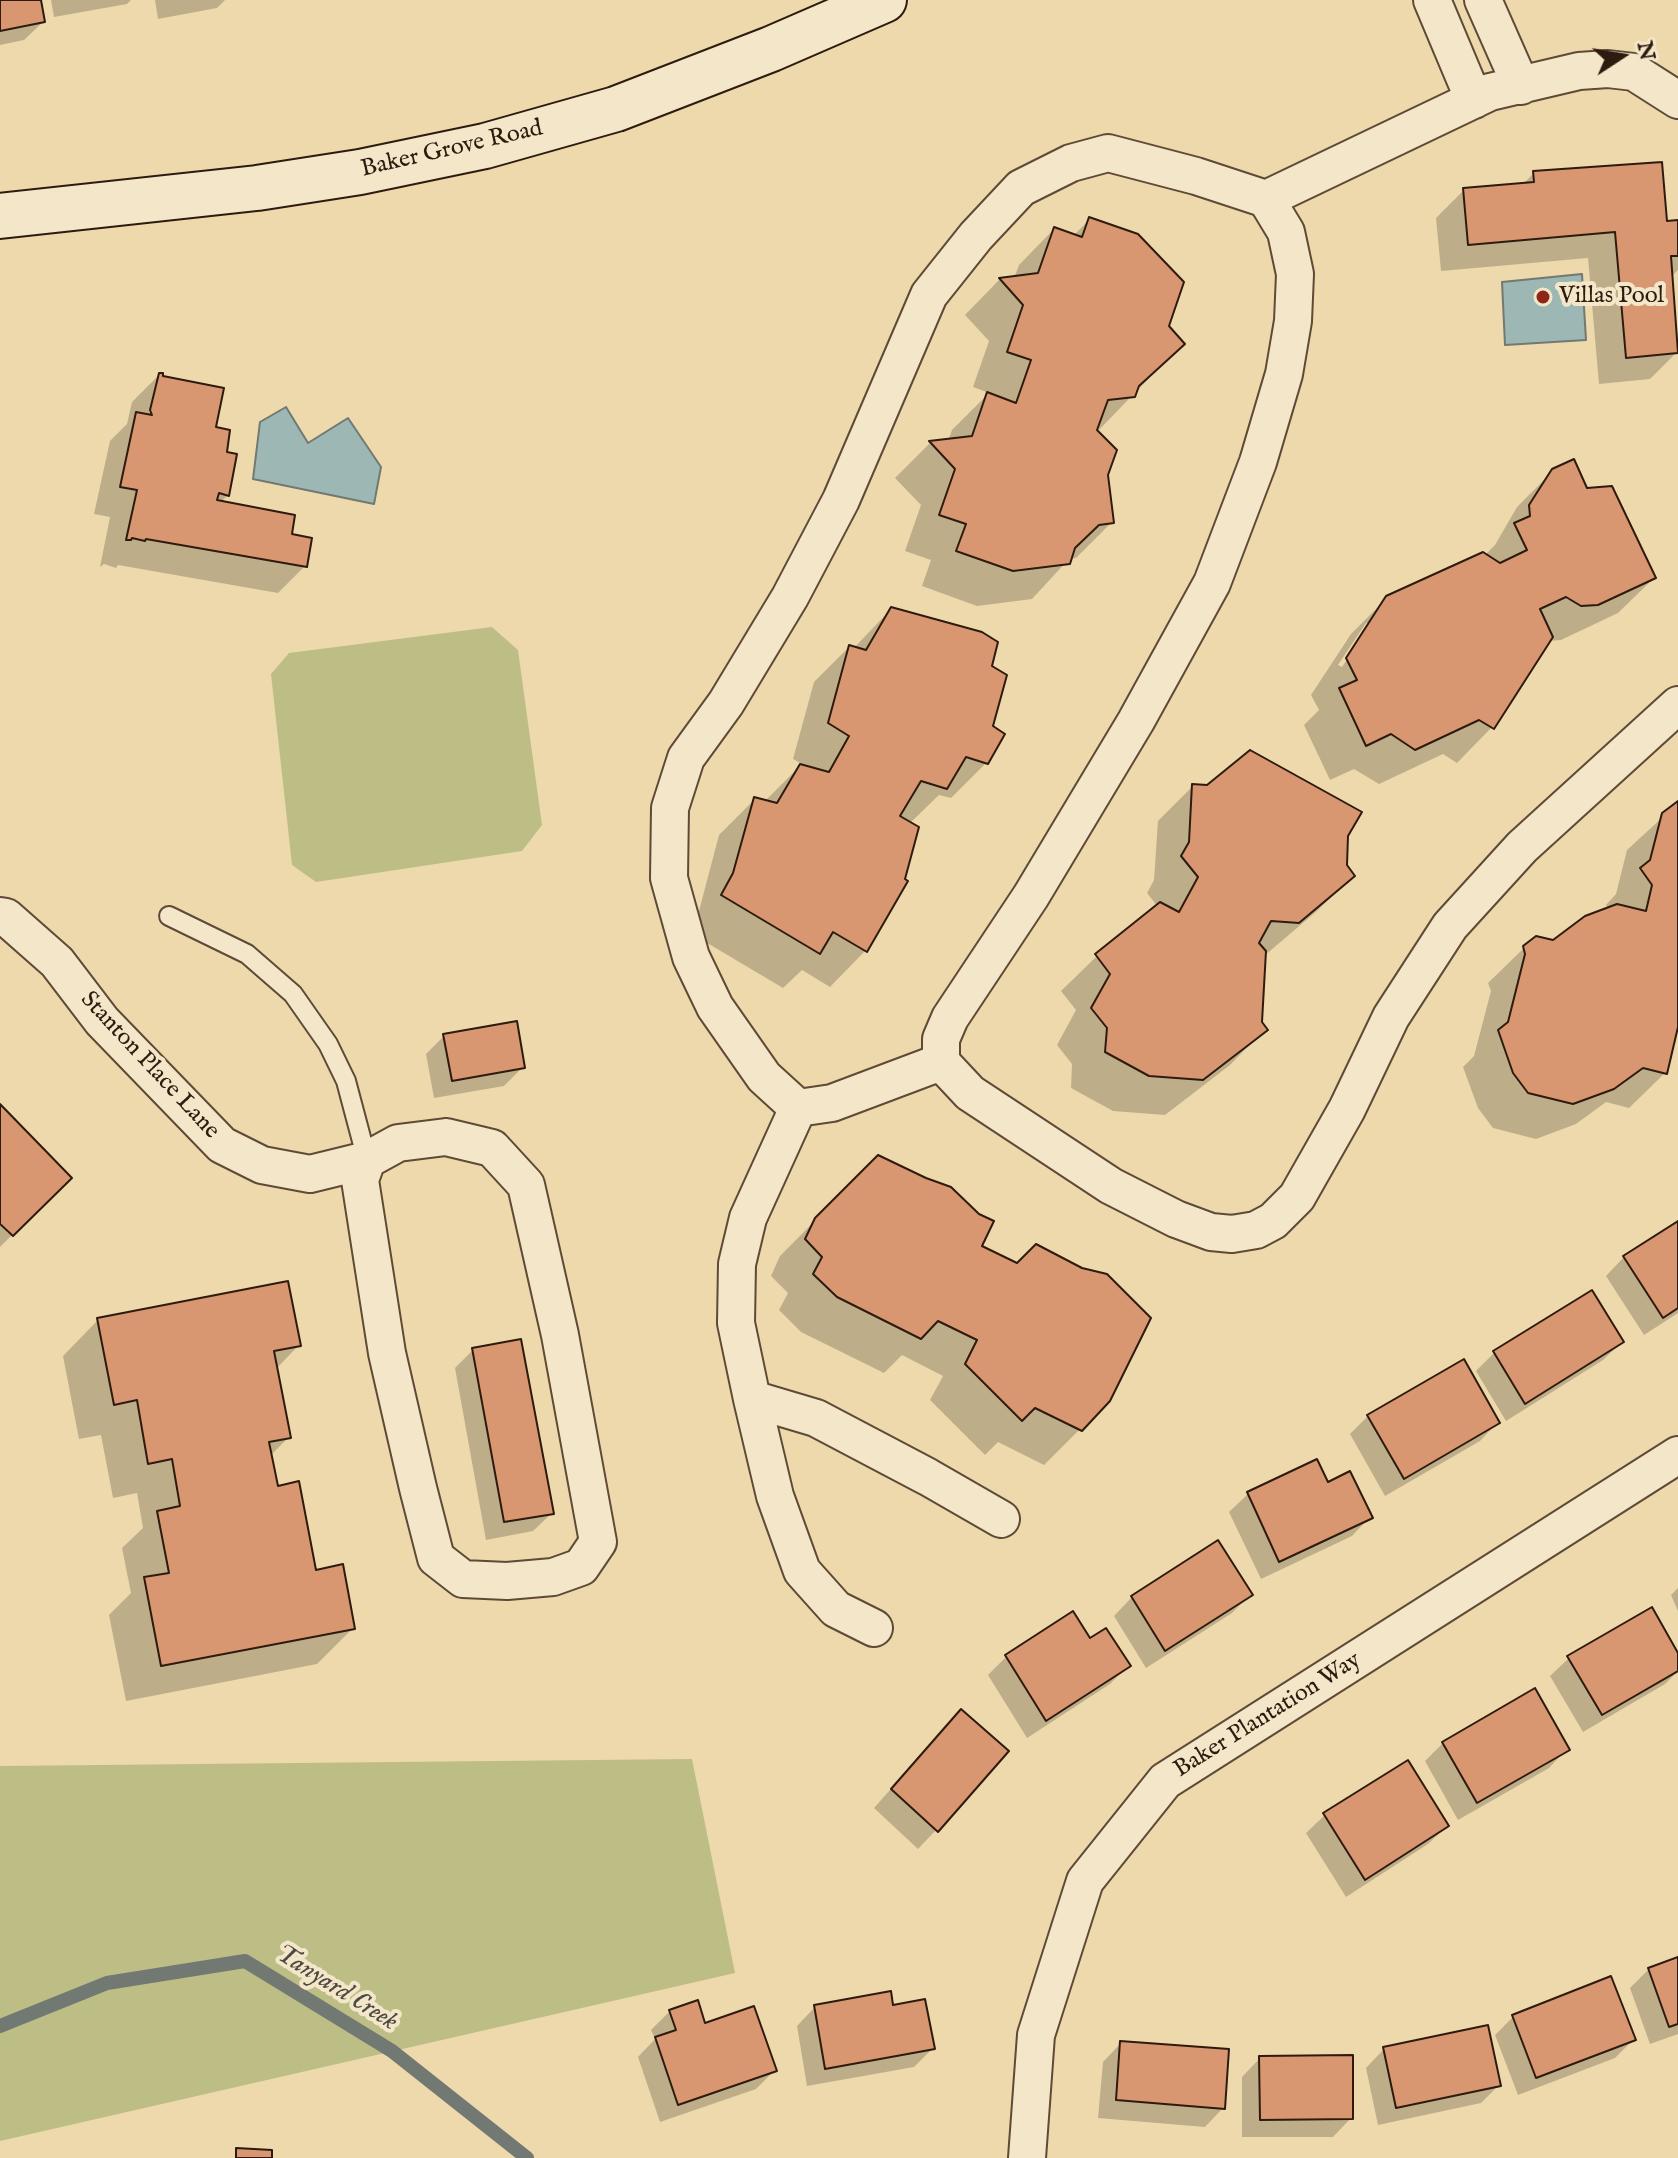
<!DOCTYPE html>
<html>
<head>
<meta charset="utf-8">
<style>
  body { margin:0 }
  #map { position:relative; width:1678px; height:2158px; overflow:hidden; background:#edd9ac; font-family:"IM FELL English",serif }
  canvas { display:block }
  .north { position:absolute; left:1582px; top:16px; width:80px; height:80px; -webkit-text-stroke:6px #f3e6c9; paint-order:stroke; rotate:78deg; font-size:22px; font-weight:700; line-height:32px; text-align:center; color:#2e1b0f }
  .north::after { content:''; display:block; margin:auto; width:28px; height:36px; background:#2e1b0f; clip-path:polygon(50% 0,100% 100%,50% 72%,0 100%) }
</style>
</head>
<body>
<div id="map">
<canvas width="1678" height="2158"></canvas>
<div class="north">N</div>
</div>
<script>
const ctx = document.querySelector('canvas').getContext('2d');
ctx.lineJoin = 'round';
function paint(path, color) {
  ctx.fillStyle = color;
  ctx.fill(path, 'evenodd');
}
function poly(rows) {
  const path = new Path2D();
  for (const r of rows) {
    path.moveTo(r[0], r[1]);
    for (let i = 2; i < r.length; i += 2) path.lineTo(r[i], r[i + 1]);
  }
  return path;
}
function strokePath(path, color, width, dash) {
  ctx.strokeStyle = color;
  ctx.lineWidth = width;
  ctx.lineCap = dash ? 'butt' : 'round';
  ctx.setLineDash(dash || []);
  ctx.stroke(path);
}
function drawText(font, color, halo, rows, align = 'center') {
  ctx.font = font + ' "IM FELL English",serif';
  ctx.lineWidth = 8;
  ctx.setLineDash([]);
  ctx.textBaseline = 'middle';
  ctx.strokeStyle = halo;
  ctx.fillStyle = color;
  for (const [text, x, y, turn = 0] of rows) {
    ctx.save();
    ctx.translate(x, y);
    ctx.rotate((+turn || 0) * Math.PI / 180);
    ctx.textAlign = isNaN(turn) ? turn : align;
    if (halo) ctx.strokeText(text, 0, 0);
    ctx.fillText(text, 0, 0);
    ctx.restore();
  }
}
const green = poly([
  [492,627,518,650,542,825,522,851,316,882,292,865,271,674,289,653],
  [692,1759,735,1973,0,2141,0,1766]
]);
const water = poly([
  [1582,274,1586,340,1505,345,1502,282,1582,274],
  [286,407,308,443,348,418,381,467,374,504,253,479,260,422,286,407]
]);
const shadow = poly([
  [0,0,38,0,43,22,24,40,0,45],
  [51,0,131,0,127,4,54,17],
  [155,0,225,0,217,8,158,19],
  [1534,173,1665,223,1678,222,1678,270,1671,277,1677,352,1650,379,1599,384,1588,258,1441,271,1436,218,1464,190,1522,185],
  [1090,219,1166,327,1182,344,1096,433,1106,475,1112,522,1076,558,1069,559,1032,599,977,606,922,586,931,560,905,551,921,505,895,478,930,443,948,441,952,430,989,393,973,387,989,341,965,315,999,280,1014,278,1019,265,1054,229,1073,236],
  [159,375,214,429,225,454,228,495,220,503,289,535,305,566,278,593,118,565,116,568,104,564,100,567,110,517,94,514,110,441,127,424,132,402],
  [1553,471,1586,490,1654,578,1618,613,1561,640,1548,641,1492,727,1457,763,1443,754,1379,784,1354,769,1330,780,1304,725,1319,710,1311,695,1351,634,1387,598,1484,556,1495,545,1517,507],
  [1366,623,1371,623,1342,667,1338,665],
  [891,609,989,667,990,727,987,762,951,798,939,795,909,824,902,880,905,882,865,951,830,987,802,970,783,988,687,931,699,911,719,835,755,799,764,802,802,764,793,759,814,682,849,647,854,648],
  [1193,786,1346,836,1345,866,1353,876,1317,911,1264,956,1260,1022,1265,1029,1230,1065,1165,1115,1113,1111,1071,1088,1072,1064,1057,1045,1076,1010,1061,991,1097,956,1158,907,1147,893,1154,880,1158,821],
  [1678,803,1678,1019,1665,1073,1629,1108,1606,1102,1576,1124,1536,1139,1493,1128,1478,1108,1463,1067,1474,1056,1491,991,1488,983,1524,948,1553,942,1609,909,1606,905,1616,894,1627,850],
  [444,1036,523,1067,504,1086,434,1098,426,1054],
  [0,1106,69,1178,0,1247],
  [878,1157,979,1246,1109,1400,1044,1465,998,1442,985,1455,930,1400,943,1376,902,1355,884,1373,801,1332,779,1310,788,1293,771,1276,780,1256],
  [1678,1223,1678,1313,1644,1335,1606,1276,1624,1257],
  [98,1320,299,1345,276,1369,289,1437,270,1456,276,1488,314,1572,353,1628,317,1664,126,1701,109,1615,131,1593,122,1548,143,1528,137,1493,113,1498,101,1435,79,1439,63,1356],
  [1622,1342,1603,1360,1506,1421,1476,1371,1494,1353],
  [473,1350,552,1513,533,1531,486,1540,455,1368],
  [1368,1416,1498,1422,1480,1441,1385,1496,1350,1434],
  [1316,1462,1327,1484,1370,1517,1352,1536,1261,1579,1229,1512,1248,1494],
  [1678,1588,1678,1611,1671,1595],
  [1250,1595,1232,1613,1146,1668,1114,1616,1132,1597],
  [1072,1614,1090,1641,1128,1666,1110,1684,1027,1738,988,1675,1006,1657],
  [1678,1657,1678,1671,1665,1684,1583,1732,1550,1676,1569,1658],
  [943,1730,936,1830,918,1849,874,1808],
  [1443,1743,1567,1749,1549,1768,1458,1820,1425,1761],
  [1325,1815,1447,1826,1428,1844,1346,1897,1306,1833],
  [1678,1959,1678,2034,1650,2044,1630,1988,1649,1969],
  [815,2007,933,2048,914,2067,807,2086,797,2026],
  [670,2011,704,2025,774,2071,756,2089,660,2122,638,2057,655,2039,651,2030],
  [1513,2017,1633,2040,1615,2058,1518,2095,1495,2035],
  [1121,2043,1223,2108,1205,2127,1098,2118,1103,2062],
  [1384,2049,1499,2085,1481,2103,1378,2125,1366,2068],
  [1260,2058,1351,2118,1333,2137,1242,2137,1242,2077]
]);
const stream = poly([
  [0,2026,107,1983,245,1961,392,2051,527,2158]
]);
const building = poly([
  [0,0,41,0,45,22,0,31,0,0],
  [1662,162,1667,221,1678,220,1678,256,1671,256,1678,353,1626,358,1615,232,1468,245,1463,188,1534,182,1533,171,1662,162],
  [1089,217,1138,234,1184,282,1169,326,1185,344,1139,386,1135,397,1108,400,1097,430,1117,450,1108,475,1114,523,1099,525,1075,548,1070,564,1013,571,956,551,966,524,939,515,955,469,929,441,972,436,987,392,1016,403,1031,360,1007,352,1023,305,999,278,1038,273,1054,227,1082,237,1089,217],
  [159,373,163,373,163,376,224,388,216,427,230,430,227,452,237,454,229,496,219,493,217,500,295,515,292,534,312,538,307,567,146,539,145,541,132,538,131,540,126,540,137,490,120,487,136,412,152,415,150,410,159,373],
  [1574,459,1587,488,1612,486,1656,578,1598,605,1581,606,1566,597,1540,609,1553,637,1494,729,1479,720,1415,750,1391,734,1366,746,1339,688,1357,680,1346,658,1386,596,1483,552,1500,563,1527,550,1514,523,1530,516,1529,505,1552,469,1574,459],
  [891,607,982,632,998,642,992,666,1007,675,993,726,1005,734,988,764,966,757,947,789,921,781,900,816,919,827,905,879,908,881,867,952,833,932,820,954,721,895,733,873,754,797,777,803,800,764,829,772,849,736,828,723,849,645,866,650,891,607],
  [1250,750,1362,812,1348,836,1347,865,1355,876,1299,923,1271,921,1259,943,1266,951,1262,1022,1268,1030,1203,1080,1149,1076,1105,1052,1107,1028,1091,1008,1110,974,1095,954,1160,902,1179,912,1198,877,1181,856,1189,842,1192,784,1207,785,1250,750],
  [1678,801,1678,1027,1667,1074,1643,1068,1614,1089,1573,1104,1528,1093,1513,1073,1498,1030,1508,1022,1525,954,1523,946,1536,936,1553,940,1585,916,1617,904,1646,911,1652,885,1640,868,1650,860,1662,813,1678,801],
  [517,1021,525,1068,452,1081,443,1034,517,1021],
  [0,1104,72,1178,13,1236,0,1224,0,1104],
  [878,1155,926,1178,951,1187,979,1214,994,1221,982,1246,1017,1263,1036,1244,1082,1268,1107,1274,1151,1318,1110,1401,1082,1431,1035,1408,1022,1421,965,1364,977,1340,938,1321,921,1339,837,1297,813,1274,822,1257,805,1239,815,1218,878,1155],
  [1678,1221,1678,1308,1663,1318,1623,1256,1678,1221],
  [288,1281,301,1346,274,1351,291,1438,269,1442,278,1486,299,1481,316,1570,343,1564,355,1629,161,1666,144,1577,169,1573,157,1511,180,1506,172,1459,148,1464,137,1400,114,1405,97,1318,288,1281],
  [1592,1290,1624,1342,1525,1404,1493,1351,1592,1290],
  [521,1339,554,1514,504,1522,472,1348,521,1339],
  [1464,1359,1500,1423,1404,1479,1367,1415,1464,1359],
  [1317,1459,1328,1482,1350,1471,1373,1518,1279,1562,1247,1492,1317,1459],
  [1218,1540,1253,1595,1165,1651,1131,1596,1218,1540],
  [1652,1607,1678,1653,1678,1671,1602,1715,1567,1656,1652,1607],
  [1073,1611,1090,1638,1106,1628,1131,1666,1046,1721,1005,1655,1073,1611],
  [1535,1688,1570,1750,1477,1803,1442,1742,1535,1688],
  [961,1709,1009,1751,938,1832,891,1789,961,1709],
  [1408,1760,1449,1826,1365,1880,1323,1813,1408,1760],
  [1678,1957,1678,2024,1669,2027,1648,1968,1678,1957],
  [1611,1976,1636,2040,1536,2078,1512,2015,1611,1976],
  [891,1991,893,2005,925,1999,935,2049,825,2069,814,2005,891,1991],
  [698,2000,705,2023,754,2006,777,2071,678,2105,655,2037,676,2030,669,2010,698,2000],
  [1488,2025,1501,2086,1396,2108,1383,2047,1488,2025],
  [1120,2041,1229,2049,1225,2109,1116,2100,1120,2041],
  [1353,2055,1353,2119,1260,2120,1259,2056,1353,2055],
  [236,2148,272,2150,272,2158,236,2158,236,2148]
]);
const lane = poly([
  [169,916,247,954,293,994,328,1044,346,1081,367,1160]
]);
const street = poly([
  [1432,0,1474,100],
  [1483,0,1521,86],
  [1266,199,1490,92,1579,71,1608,69,1634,72,1678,100],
  [0,916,6,917,57,962,102,1021,222,1145,262,1165,310,1174,367,1160],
  [941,1062,832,1103,798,1108,764,1077,715,1007,691,957,669,878,670,808,686,758,726,703,790,597,841,500,929,295,976,236,1021,188,1071,163,1108,153,1196,176,1266,199,1286,232,1295,274,1293,321,1284,374,1258,462,1212,583,1136,721,1031,896,950,1018,941,1039,941,1062,970,1093,1111,1186,1176,1219,1211,1232,1232,1234,1256,1230,1273,1221,1297,1197,1347,1109,1391,1017,1450,926,1522,847,1678,705],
  [798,1108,748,1218,737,1264,736,1323,752,1399,816,1418,928,1477,1001,1519],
  [446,1137,492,1148,526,1185,560,1335,598,1542,581,1567,553,1577,507,1581,463,1579,436,1558,418,1488,387,1353,360,1180,367,1160,398,1143,446,1137],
  [752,1399,775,1496,802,1571,836,1609,874,1628],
  [1027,2158,1036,2035,1085,1881,1165,1781,1678,1455]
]);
const secondary = poly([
  [0,216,257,188,360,172,485,146,616,109,771,49,884,0]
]);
const markers = [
  [1543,297,8,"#8f2418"]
];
const streetNames = [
  ["Baker Grove Road",452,150,-13],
  ["Stanton Place Lane",149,1066,47],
  ["Baker Plantation Way",1268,1716,-32]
];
const poiNames = [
  ["Villas Pool",1559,297]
];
const waterNames = [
  ["Tanyard Creek",336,1989,32]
];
paint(green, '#bdbe86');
paint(water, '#9db8b4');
strokePath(water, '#717972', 2);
paint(shadow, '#0003');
strokePath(stream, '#717972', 14);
paint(building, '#d89671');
strokePath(building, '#2e1b0f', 2);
strokePath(lane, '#5e4a36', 22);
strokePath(street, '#5e4a36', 40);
strokePath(secondary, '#2e1b0f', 48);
strokePath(lane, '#f3e6c9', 18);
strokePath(street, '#f3e6c9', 36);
strokePath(secondary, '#f3e6c9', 44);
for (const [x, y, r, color] of markers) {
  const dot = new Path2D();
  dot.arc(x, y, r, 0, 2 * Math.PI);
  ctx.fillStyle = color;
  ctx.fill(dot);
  strokePath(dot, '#f3e6c9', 3);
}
drawText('24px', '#2e1b0f', '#f3e6c9', streetNames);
drawText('24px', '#2e1b0f', '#f3e6c9', poiNames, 'left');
drawText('italic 26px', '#4f4a41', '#f3e6c9', waterNames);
</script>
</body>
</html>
